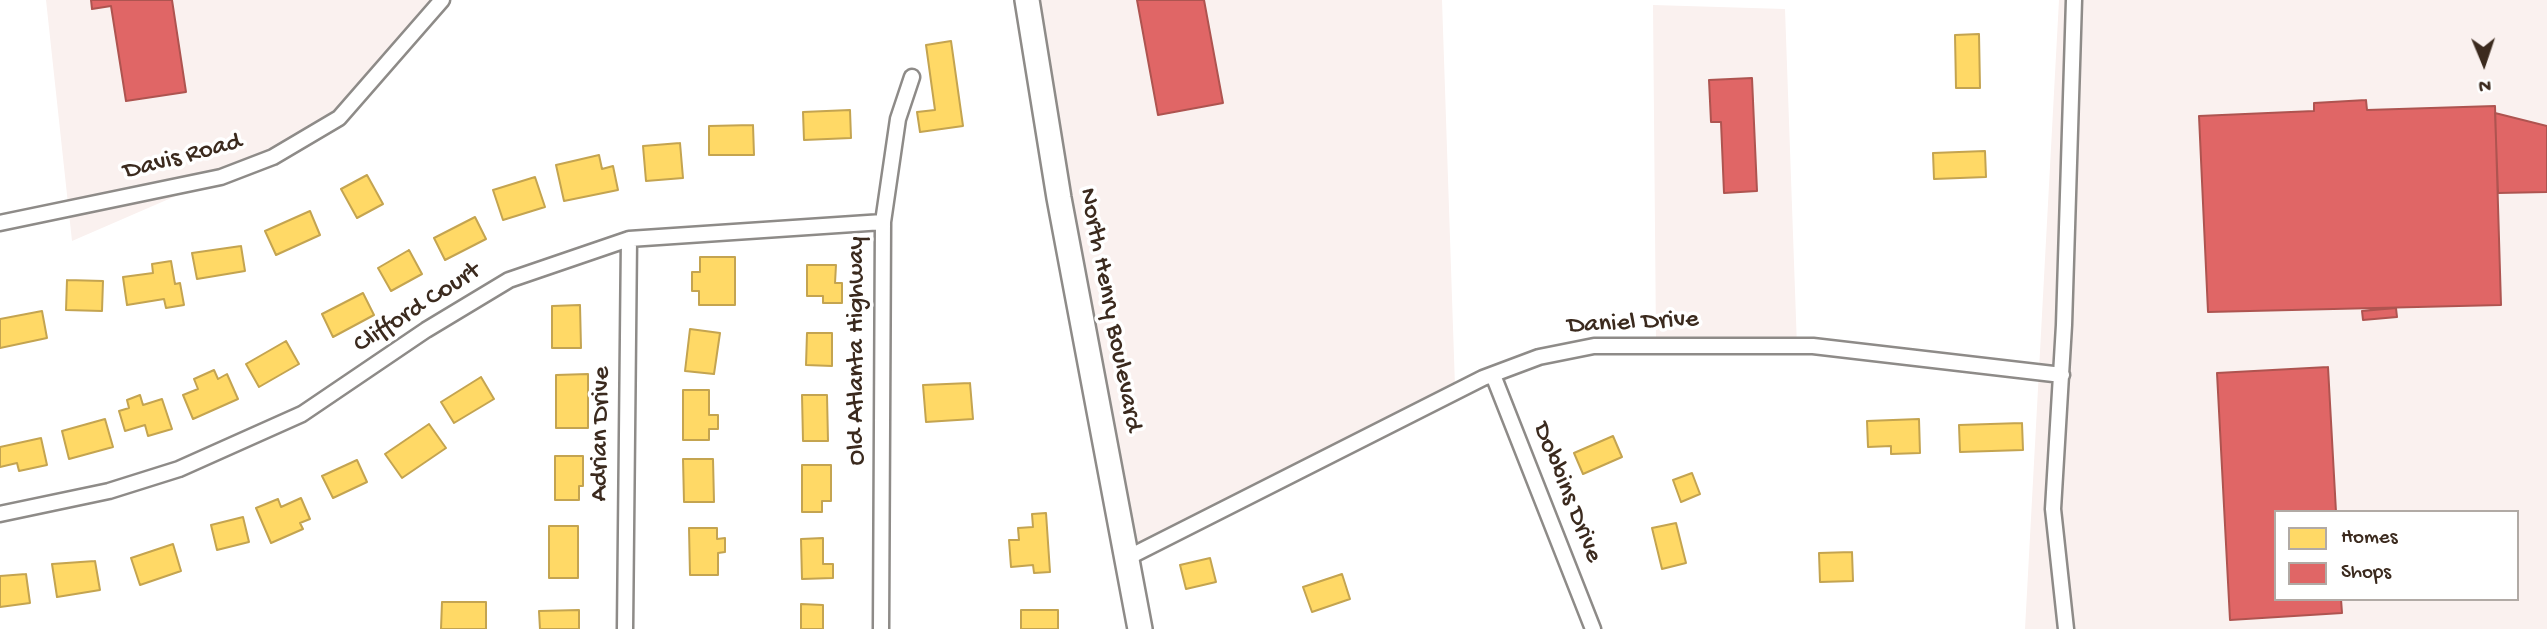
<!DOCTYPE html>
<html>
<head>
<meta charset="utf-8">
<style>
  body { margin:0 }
  #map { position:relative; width:2547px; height:629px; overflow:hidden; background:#fff; font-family:"Gochi Hand",sans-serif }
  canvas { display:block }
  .legend { position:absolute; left:2274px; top:510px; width:245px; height:91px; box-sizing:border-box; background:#fff; border:2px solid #b1aaa5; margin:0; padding:9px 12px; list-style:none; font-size:21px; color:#3b2a1e }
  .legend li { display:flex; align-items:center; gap:14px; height:35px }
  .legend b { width:35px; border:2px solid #b1aaa5 }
  .north { position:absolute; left:2449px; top:28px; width:70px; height:70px; -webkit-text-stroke:5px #fff; paint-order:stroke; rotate:178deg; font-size:19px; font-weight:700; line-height:28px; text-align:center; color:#3b2a1e }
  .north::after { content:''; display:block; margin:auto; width:24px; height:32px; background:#3b2a1e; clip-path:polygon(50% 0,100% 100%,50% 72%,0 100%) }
</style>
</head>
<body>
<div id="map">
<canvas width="2547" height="629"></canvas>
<ul class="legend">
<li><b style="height:19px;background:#ffd966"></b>Homes</li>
<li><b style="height:19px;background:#e06666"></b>Shops</li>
</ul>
<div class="north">N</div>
</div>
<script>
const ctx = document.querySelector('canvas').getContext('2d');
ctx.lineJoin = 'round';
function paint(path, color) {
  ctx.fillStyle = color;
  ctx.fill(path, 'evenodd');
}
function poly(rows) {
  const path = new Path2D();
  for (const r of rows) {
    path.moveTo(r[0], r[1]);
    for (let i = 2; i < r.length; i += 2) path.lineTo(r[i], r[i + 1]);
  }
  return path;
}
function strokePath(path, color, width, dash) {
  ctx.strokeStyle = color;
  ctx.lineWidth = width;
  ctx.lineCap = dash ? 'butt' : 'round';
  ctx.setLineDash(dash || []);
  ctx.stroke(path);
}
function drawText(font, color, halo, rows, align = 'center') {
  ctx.font = font + ' "Gochi Hand",sans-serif';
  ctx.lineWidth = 7;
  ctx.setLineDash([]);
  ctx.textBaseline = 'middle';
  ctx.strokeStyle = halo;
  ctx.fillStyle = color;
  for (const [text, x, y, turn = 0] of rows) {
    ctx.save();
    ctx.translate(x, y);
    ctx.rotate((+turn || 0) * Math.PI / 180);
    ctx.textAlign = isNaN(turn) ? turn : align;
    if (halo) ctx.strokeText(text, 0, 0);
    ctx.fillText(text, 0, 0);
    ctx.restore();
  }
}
const built = poly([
  [46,0,439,0,414,39,298,143,72,241],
  [1024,0,1442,0,1455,387,1114,558],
  [2059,0,2547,0,2547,629,2025,629],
  [2276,512,2517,512,2517,599,2276,599],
  [1653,5,1785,9,1797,347,1656,341]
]);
const homes = poly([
  [1979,34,1980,88,1956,88,1955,35,1979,34],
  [951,41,963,126,920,132,917,112,935,110,926,45,951,41],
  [850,110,851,138,804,140,803,112,850,110],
  [753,125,754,155,709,155,709,126,753,125],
  [680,143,683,178,646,181,643,146,680,143],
  [1985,151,1986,177,1934,179,1933,153,1985,151],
  [599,155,602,169,613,166,618,190,564,201,556,165,599,155],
  [367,175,383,204,357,218,341,189,367,175],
  [535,177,545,207,503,220,493,190,535,177],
  [310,211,320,235,276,255,265,231,310,211],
  [475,217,486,239,445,260,434,238,475,217],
  [241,246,245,271,197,279,192,253,241,246],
  [409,250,422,274,391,291,378,268,409,250],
  [700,257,735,257,735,305,699,305,699,291,692,291,692,272,700,272,700,257],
  [171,261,175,284,180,283,184,305,166,308,164,299,127,305,123,277,153,273,152,264,171,261],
  [807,265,836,265,835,283,842,283,842,303,823,303,823,296,807,296,807,265],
  [67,280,103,281,102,311,66,310,67,280],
  [363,293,374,315,333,337,322,314,363,293],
  [580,305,581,348,552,348,552,306,580,305],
  [42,311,47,338,0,348,0,319,42,311],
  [690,329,720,333,714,374,685,371,690,329],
  [807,333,832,333,832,366,806,365,807,333],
  [286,341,299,364,259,387,246,364,286,341],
  [214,370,218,379,227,374,238,399,193,419,183,395,198,389,194,379,214,370],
  [588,374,588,428,556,428,556,375,588,374],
  [481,377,494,399,454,423,441,402,481,377],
  [970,383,973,419,926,422,923,385,970,383],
  [683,390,709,390,709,415,718,415,718,429,709,429,709,440,683,440,683,390],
  [140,395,143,405,162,399,172,429,148,436,145,425,125,431,119,411,129,408,127,400,140,395],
  [802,395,827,395,828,441,803,441,802,395],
  [105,419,113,447,69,459,62,431,105,419],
  [1919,419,1920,453,1891,454,1891,446,1868,447,1867,421,1919,419],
  [2022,423,2023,450,1960,452,1959,425,2022,423],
  [429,424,446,448,402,478,385,454,429,424],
  [1613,436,1622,457,1583,474,1574,453,1613,436],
  [41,438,47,465,19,471,17,463,0,467,0,447,41,438],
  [555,456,583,456,583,486,579,486,579,500,555,500,555,456],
  [683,459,713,459,714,502,684,502,683,459],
  [357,460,367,482,333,498,322,476,357,460],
  [802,465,831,465,831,501,822,501,822,512,802,512,802,465],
  [1692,473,1700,494,1681,502,1673,480,1692,473],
  [301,498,310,519,300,523,303,529,271,543,256,508,278,499,281,507,301,498],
  [1046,513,1050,572,1034,573,1033,565,1011,567,1009,540,1019,540,1018,528,1033,527,1032,514,1046,513],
  [243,517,249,542,217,550,211,525,243,517],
  [1676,523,1686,563,1662,569,1652,528,1676,523],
  [549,526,578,526,578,578,549,578,549,526],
  [689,528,717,528,717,539,725,538,725,552,718,553,718,575,690,575,689,528],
  [823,538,823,564,833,564,833,578,802,579,801,539,823,538],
  [173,544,181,571,140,585,131,558,173,544],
  [1852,552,1853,581,1820,582,1819,553,1852,552],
  [1210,558,1216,582,1186,589,1180,565,1210,558],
  [95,561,100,590,57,597,52,564,95,561],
  [26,574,30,603,0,607,0,576,26,574],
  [1342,574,1350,599,1312,612,1303,587,1342,574],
  [442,602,486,602,486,629,441,629,442,602],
  [801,604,823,605,823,629,801,629,801,604],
  [579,610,579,629,540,629,539,611,579,610],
  [1021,610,1058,610,1058,629,1021,629,1021,610]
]);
const shops = poly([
  [91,0,172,0,186,92,126,101,111,6,92,9,91,0],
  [1137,0,1204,0,1223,103,1158,115,1137,0],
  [1752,78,1757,191,1724,193,1721,122,1711,122,1709,80,1752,78],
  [2366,100,2367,110,2495,106,2501,305,2208,312,2199,116,2314,111,2314,103,2366,100],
  [2495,113,2547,126,2547,192,2498,193,2495,113],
  [2396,308,2397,317,2363,320,2362,311,2396,308],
  [2328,367,2336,512,2276,512,2276,599,2341,599,2342,613,2230,620,2217,373,2328,367]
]);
const street = poly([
  [0,223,221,177,273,157,339,118,442,0],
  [1493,375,1593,629],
  [0,514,109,491,179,469,302,414,426,330,509,280,629,239,883,222],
  [1127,558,1483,378,1539,357,1594,346,1813,346,2062,375],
  [625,629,629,239],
  [881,629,883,222,898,119,912,77],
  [2066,629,2053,509,2064,325,2074,0]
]);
const primary = poly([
  [1027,0,1059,198,1140,629]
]);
const streetNames = [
  ["Davis Road",183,158,-15],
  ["Clifford Court",418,309,-33],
  ["North Henry Boulevard",1109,310,79],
  ["Daniel Drive",1633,324,-3],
  ["Old Atlanta Highway",858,351,-90],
  ["Adrian Drive",602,434,-89],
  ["Dobbins Drive",1566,493,68]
];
paint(built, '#faf1ef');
paint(homes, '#ffd966');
strokePath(homes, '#c4a450', 2);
paint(shops, '#e06666');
strokePath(shops, '#ae5450', 2);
strokePath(street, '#8e8b88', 19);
strokePath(primary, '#8e8b88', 28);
strokePath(street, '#fff', 14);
strokePath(primary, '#fff', 23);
drawText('26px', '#3b2a1e', '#fff', streetNames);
</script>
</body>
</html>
